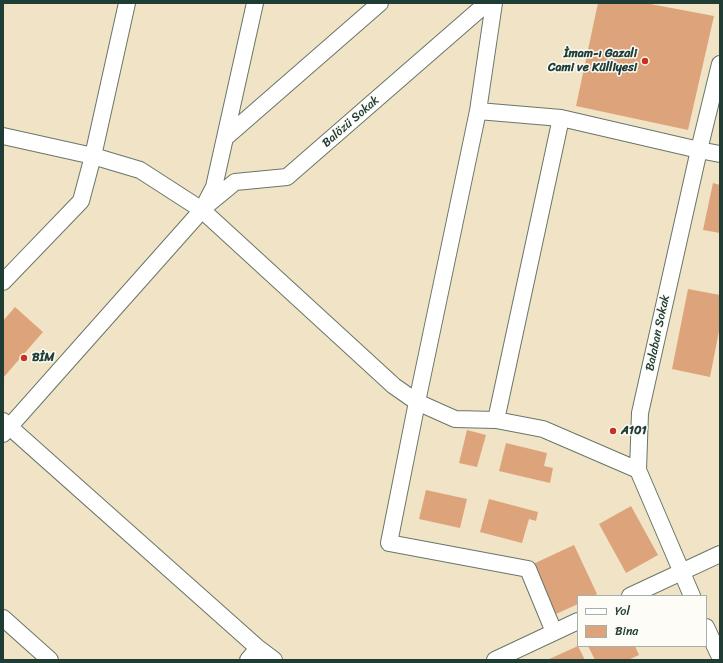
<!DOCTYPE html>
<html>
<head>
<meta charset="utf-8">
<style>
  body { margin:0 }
  #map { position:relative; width:723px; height:663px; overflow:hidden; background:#f0e3c6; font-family:Sriracha,sans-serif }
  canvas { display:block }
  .frame { position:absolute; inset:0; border:4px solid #1f3d34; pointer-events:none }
  .legend { position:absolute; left:577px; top:595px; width:130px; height:52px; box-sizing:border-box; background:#fdfcf7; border:1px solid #a4b0a9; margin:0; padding:5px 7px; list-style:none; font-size:12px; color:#1f3d34 }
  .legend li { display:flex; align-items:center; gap:8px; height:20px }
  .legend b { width:20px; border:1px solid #a4b0a9 }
</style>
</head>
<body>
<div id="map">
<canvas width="723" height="663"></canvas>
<div class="frame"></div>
<ul class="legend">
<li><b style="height:5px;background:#fff"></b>Yol</li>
<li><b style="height:11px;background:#dda47b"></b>Bina</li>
</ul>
</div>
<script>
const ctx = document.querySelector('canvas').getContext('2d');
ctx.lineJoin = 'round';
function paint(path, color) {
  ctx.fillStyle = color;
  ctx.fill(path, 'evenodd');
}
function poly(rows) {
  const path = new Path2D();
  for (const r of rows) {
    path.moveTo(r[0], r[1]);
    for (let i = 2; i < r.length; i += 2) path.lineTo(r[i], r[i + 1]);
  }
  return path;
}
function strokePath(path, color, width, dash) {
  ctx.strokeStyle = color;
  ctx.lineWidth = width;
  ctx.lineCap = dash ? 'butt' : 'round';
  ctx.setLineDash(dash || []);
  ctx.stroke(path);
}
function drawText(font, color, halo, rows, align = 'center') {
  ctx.font = font + ' Sriracha,sans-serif';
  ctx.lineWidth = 3;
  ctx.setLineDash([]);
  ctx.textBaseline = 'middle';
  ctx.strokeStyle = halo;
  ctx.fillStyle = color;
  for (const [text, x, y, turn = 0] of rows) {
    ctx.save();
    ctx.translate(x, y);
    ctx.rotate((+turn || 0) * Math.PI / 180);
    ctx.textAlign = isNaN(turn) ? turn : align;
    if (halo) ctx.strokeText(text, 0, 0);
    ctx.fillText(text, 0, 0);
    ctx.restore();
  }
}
const building = poly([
  [598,3,645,3,714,16,688,130,576,106],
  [713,183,720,185,720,233,703,230],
  [688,289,720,295,720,326,710,377,672,369],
  [15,307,43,332,3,378,3,321],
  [467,430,486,435,477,467,459,463],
  [506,443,547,453,544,466,553,468,550,483,499,471],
  [426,490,467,499,460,528,419,519],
  [489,499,538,512,536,521,529,519,522,543,480,532],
  [631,506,658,555,626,573,599,524],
  [574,545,597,594,594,596,578,596,578,604,556,614,533,564],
  [578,646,585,660,547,660],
  [588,646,635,646,639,655,628,660,595,660]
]);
const minor = poly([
  [494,3,478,111,417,402,389,543,528,569,554,632],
  [478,111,561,118,699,150,720,154],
  [3,136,93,156,140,170,202,210,394,386,417,402,455,419,496,420,543,429,638,470],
  [225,138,380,3],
  [207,205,235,182,287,177,487,3],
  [3,282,81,201,93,156,127,3],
  [496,420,561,118],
  [3,421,258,648,274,660],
  [3,434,202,210,214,187,255,3],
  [630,596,720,554],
  [692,596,638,470,640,413,699,150,720,64],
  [3,618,50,660],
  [706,627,720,657],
  [248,660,258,648],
  [495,660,578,621]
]);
const markers = [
  [645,61,4,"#c8321e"],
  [24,358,4,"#c8321e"],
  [613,431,4,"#c8321e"]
];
const poiNames = [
  ["İmam-ı Gazali",637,54,"right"],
  ["Cami ve Külliyesi",637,68,"right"],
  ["BİM",32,358],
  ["A101",621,431]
];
const streetNames = [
  ["Balözü Sokak",351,122,-41],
  ["Balaban Sokak",658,333,-78]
];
paint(building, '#dda47b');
strokePath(minor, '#687767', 18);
strokePath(minor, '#fff', 16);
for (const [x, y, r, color] of markers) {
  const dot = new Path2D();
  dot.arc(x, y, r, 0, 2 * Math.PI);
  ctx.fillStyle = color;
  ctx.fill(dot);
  strokePath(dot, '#fdfcf7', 1.5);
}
drawText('bold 12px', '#1f3d34', '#fdfcf7', poiNames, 'left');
drawText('12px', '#1f3d34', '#fdfcf7', streetNames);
</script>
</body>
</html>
